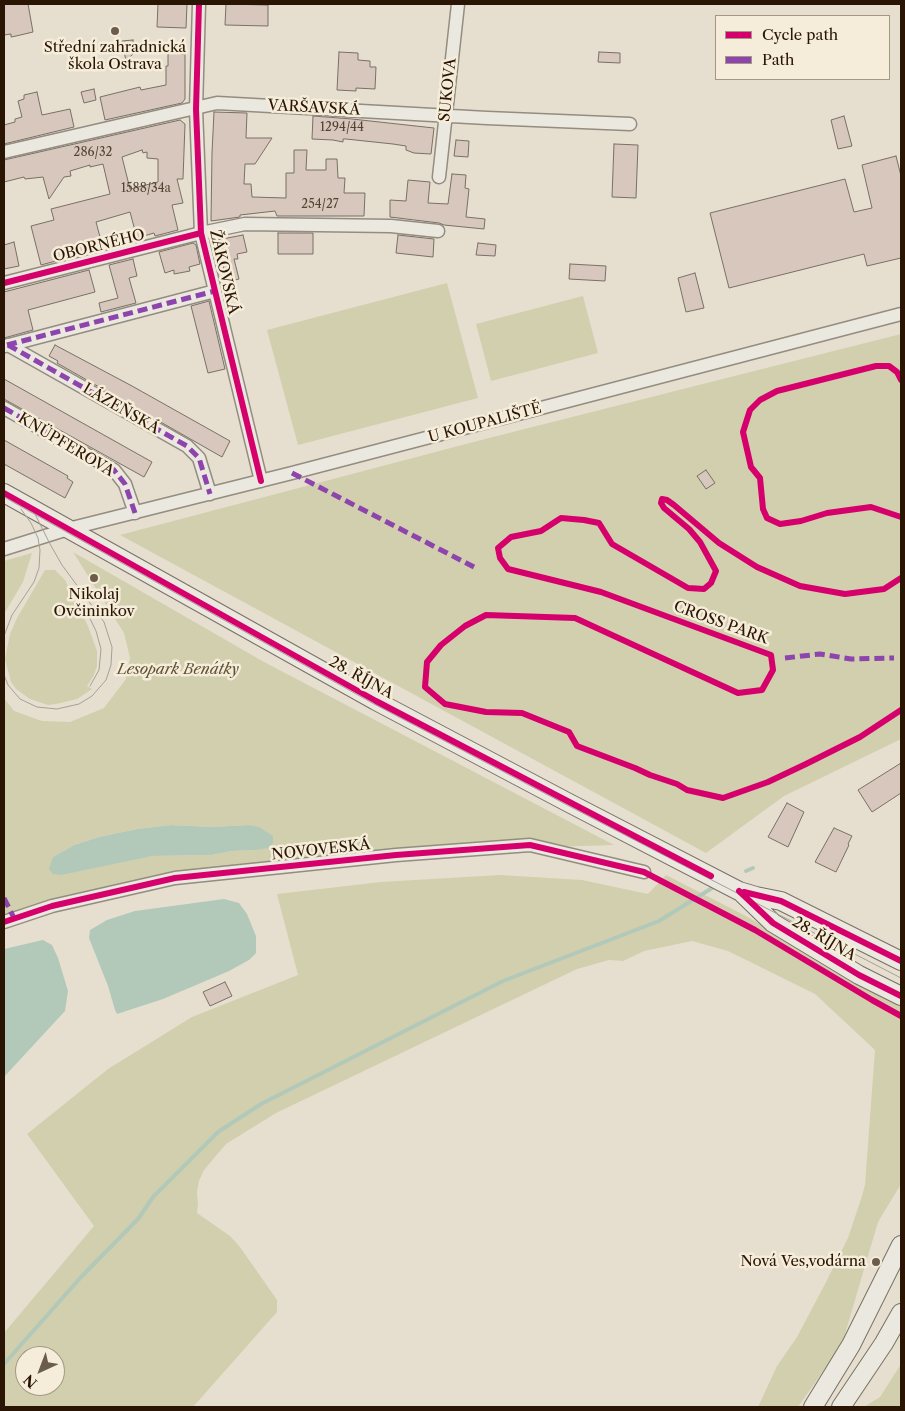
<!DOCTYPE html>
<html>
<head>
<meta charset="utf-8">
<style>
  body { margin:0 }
  #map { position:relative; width:905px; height:1411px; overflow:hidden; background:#e6dfcf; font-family:"Libre Caslon Text",serif }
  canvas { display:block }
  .frame { position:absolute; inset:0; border:5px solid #2a1504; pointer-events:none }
  .legend { position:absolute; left:715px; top:15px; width:175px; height:65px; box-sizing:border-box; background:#f5edd9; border:1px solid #a49784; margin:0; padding:6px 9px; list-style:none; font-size:15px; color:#2a1504 }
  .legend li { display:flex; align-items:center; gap:10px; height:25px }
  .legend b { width:25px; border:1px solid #a49784 }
  .north { position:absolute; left:15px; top:1346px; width:50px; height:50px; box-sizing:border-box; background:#f5edd9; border:1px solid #a49784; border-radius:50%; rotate:223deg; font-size:14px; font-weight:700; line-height:20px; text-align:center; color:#2a1504 }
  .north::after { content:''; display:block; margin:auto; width:18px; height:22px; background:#6c5c4b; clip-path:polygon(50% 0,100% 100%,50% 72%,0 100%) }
</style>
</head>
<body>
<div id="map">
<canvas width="905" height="1411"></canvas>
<div class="frame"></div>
<ul class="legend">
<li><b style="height:6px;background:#d6006c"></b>Cycle path</li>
<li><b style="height:6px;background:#8e44ad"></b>Path</li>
</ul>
<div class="north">N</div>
</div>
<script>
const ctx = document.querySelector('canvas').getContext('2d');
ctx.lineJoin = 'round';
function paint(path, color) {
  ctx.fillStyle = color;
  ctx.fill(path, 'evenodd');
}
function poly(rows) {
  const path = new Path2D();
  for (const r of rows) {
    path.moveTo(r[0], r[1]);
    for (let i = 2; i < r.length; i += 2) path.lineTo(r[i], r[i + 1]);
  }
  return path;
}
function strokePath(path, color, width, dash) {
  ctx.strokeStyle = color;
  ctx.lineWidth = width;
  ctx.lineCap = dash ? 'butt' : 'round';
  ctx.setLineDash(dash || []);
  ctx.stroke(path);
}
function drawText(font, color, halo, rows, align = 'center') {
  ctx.font = font + ' "Libre Caslon Text",serif';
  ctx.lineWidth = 5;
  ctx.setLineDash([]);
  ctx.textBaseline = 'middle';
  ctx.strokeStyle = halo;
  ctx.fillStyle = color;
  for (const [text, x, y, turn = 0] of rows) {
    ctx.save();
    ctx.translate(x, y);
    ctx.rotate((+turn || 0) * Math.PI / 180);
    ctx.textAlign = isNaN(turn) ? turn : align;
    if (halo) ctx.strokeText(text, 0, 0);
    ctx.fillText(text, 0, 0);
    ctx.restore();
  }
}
const green = poly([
  [447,283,478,398,298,445,267,330],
  [583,296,598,353,491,381,476,324],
  [901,334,901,739,784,796,706,853,120,535,485,439],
  [73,552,264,662,614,845,393,852,178,878,4,914,4,698,14,711,42,721,70,722,104,708,126,679,130,658,124,633],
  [171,825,212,827,248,825,256,850,231,851,212,855,152,856,131,859,53,857,74,845,99,837,137,829],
  [32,553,23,582,4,614,4,561],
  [45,570,55,570,65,580,88,626,97,651,97,666,94,675,87,686,92,689,77,699,56,704,48,705,30,699,16,689,11,682,5,659,10,634,17,618],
  [500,875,582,880,648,894,666,875,744,915,901,1005,901,1184,878,1222,842,1344,798,1407,758,1407,777,1366,797,1337,825,1284,848,1238,862,1196,865,1185,875,1050,815,994,728,951,692,941,644,951,623,961,609,960,577,969,276,1113,226,1144,204,1170,199,1181,197,1192,198,1204,197,1213,230,1236,240,1247,277,1300,277,1312,193,1407,4,1407,4,1333,94,1226,27,1134,108,1069,192,1017,298,975,277,894,381,882],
  [25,1356,55,1356,55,1386,25,1386],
  [901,1364,901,1407,864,1407,880,1397]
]);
const water = poly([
  [171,825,212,827,248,825,259,827,273,836,273,843,268,848,256,850,231,851,212,855,152,856,61,875,53,874,49,869,53,857,74,845,99,837,137,829],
  [224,899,239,903,247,914,256,936,256,953,249,960,229,971,163,999,117,1014,115,1010,108,986,89,938,90,930,107,920,135,911],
  [43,940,52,945,58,958,68,991,65,1011,4,1077,4,949]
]);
const stream = poly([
  [746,871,753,868],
  [4,1364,82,1276,138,1219,153,1197,218,1132,261,1104,503,981,659,921,717,885]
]);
const building = poly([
  [4,4,28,4,33,32,16,36,11,37,11,34,4,35,4,4],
  [158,4,187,4,186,28,157,27,158,4],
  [226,4,268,5,268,26,225,25,226,4],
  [133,40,134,53,126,61,122,41,133,40],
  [339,52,358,53,358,60,370,61,370,67,376,67,375,89,356,88,356,91,337,90,339,52],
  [599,52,620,53,620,63,598,62,599,52],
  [168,53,185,54,185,99,182,103,105,120,100,97,140,87,141,90,166,85,166,66,168,66,168,53],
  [94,89,96,100,84,103,81,92,94,89],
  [37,92,42,115,70,109,74,127,4,144,4,125,15,122,15,119,22,117,18,101,24,99,24,95,37,92],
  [214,112,247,113,246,138,272,138,255,164,245,164,244,184,251,184,252,197,286,198,286,173,294,173,294,150,307,150,306,170,326,170,326,159,337,159,338,178,345,178,344,193,365,193,364,216,277,216,275,211,240,215,240,217,211,221,212,153,214,112],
  [313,116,352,119,434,128,431,154,414,153,406,150,406,146,393,144,346,139,343,139,343,142,333,140,312,139,313,116],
  [844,116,852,146,838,149,831,120,844,116],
  [180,120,185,124,183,179,177,179,183,203,172,205,178,230,155,236,154,233,137,238,130,212,96,222,103,248,41,265,31,226,54,220,51,209,110,194,103,164,90,167,90,165,70,171,71,176,64,177,49,199,43,177,25,179,24,177,4,182,4,160,180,120],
  [142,150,143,153,147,152,147,158,158,159,158,182,130,189,122,157,142,150],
  [456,140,469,141,468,157,454,156,456,140],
  [614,144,638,145,636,198,612,197,614,144],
  [896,156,901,176,901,258,867,266,864,254,729,288,710,213,845,179,854,212,872,208,862,165,896,156],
  [452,174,466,175,465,188,469,189,466,217,485,219,484,229,444,225,439,223,390,217,390,200,406,201,408,180,430,182,428,203,448,204,452,174],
  [278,233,313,233,313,254,278,254,278,233],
  [243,235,247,252,237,254,238,259,234,259,239,279,227,282,217,240,243,235],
  [398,235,434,239,433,257,396,253,398,235],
  [14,242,19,266,4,269,4,245,14,242],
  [193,243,196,245,200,264,189,267,190,271,174,274,174,270,165,273,159,252,193,243],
  [478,243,496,245,495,256,476,255,478,243],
  [133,259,137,276,129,278,136,303,101,312,99,303,118,298,109,265,133,259],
  [570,264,606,266,605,281,569,279,570,264],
  [89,270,95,292,28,310,33,330,4,338,4,292,89,270],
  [695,273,704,308,686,312,678,278,695,273],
  [209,301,225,369,208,373,191,306,209,301],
  [55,345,132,386,230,441,222,457,57,363,58,361,49,356,55,345],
  [4,379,152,462,144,477,4,399,4,379],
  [4,440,68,476,67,478,73,482,65,498,4,464,4,440],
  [706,470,715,483,706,489,697,476,706,470],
  [901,763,901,793,872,812,858,790,901,763],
  [787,803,804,812,788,847,768,837,787,803],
  [834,828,852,836,848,844,849,845,836,872,815,862,834,828],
  [225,982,232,996,210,1006,203,992,225,982]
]);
const street = poly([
  [199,4,196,109,201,233,261,481],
  [4,152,217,103,487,118,630,124],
  [439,177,458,4],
  [4,283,201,233,245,224,391,226,438,231],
  [8,345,187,446,199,458,210,494],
  [5,346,215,291],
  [4,408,114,470,125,484,135,513],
  [4,549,68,529,292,473,901,314],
  [4,922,52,906,175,878,396,855,530,845,644,872]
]);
const secondary = poly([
  [4,493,376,701,569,803,739,891,756,896,781,901,901,961],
  [743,894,773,923,859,975,901,996],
  [813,1407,851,1345,901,1245],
  [841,1407,884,1343,901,1313]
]);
const tram = poly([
  [4,497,374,704,569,806,901,978],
  [78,594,96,631,101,649,99,670,90,686],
  [4,636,12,615,34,582,39,568,40,550,38,538,31,523,21,509],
  [4,675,8,685,20,699,37,707,57,709,79,704,92,696,106,680,111,665,112,647,104,622,62,565,50,544,35,514]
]);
const quiet = poly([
  [7,345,215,291],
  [8,345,187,446,199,458,210,494],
  [4,408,114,470,125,484,135,513],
  [292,473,474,567],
  [785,658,820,654,851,659,894,658],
  [4,898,14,918]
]);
const cycleway = poly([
  [199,4,196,109,201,233,261,481],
  [4,283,201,233],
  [901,380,897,372,889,366,876,366,777,391,760,400,750,410,743,432,751,467,760,478,763,509,767,518,780,524,801,521,827,513,871,507,901,517],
  [4,493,376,701,711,876],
  [901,578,884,589,845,594,800,586,757,567,719,543,674,505,667,500,662,499,661,503,664,508,689,529,700,542,716,571,711,583,704,589,688,588,612,544,599,523,584,520,561,518,541,531,511,537,498,548,500,558,508,569,601,592,771,655,773,670,762,690,738,693,575,618,486,615,465,626,441,645,427,662,425,687,445,704,486,712,522,713,569,732,577,746,635,768,650,775,677,784,687,790,723,798,768,782,806,764,860,737,901,710],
  [739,891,773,923,859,975,901,996],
  [744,892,781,901,901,961],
  [4,922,52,906,175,878,396,855,530,845,644,872,755,930,872,1000,901,1016]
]);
const markers = [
  [115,31,5,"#6c5c4b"],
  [94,578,5,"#6c5c4b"],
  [876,1262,5,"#6c5c4b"]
];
const numberNames = [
  ["1294/44",342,128],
  ["286/32",93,153],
  ["1588/34a",146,189],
  ["254/27",320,205]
];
const poiNames = [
  ["Střední zahradnická",115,48],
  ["škola Ostrava",115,65],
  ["Nikolaj",94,595],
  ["Ovčininkov",94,612],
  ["Nová Ves,vodárna",866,1262,"right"]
];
const streetNames = [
  ["SUKOVA",448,90,-84],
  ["VARŠAVSKÁ",314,108,3],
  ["OBORNÉHO",99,246,-14],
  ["ŽÁKOVSKÁ",224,272,77],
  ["LÁZEŇSKÁ",121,409,30],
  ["U KOUPALIŠTĚ",485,423,-15],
  ["KNÜPFEROVA",66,445,31],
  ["CROSS PARK",721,623,20],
  ["28. ŘÍJNA",361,678,29],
  ["NOVOVESKÁ",321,850,-6],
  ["28. ŘÍJNA",824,939,31]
];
const parkNames = [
  ["Lesopark Benátky",178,670]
];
paint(green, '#d1cfad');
paint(water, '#b2c9b9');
strokePath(stream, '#b2c9b9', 4);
paint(building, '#d7c7bd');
strokePath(building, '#787066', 1);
strokePath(street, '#938c81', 15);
strokePath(secondary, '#787066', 20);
strokePath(street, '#ebe8df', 12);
strokePath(secondary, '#ebe8df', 18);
strokePath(tram, '#a5a098', 1);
strokePath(quiet, '#8e44ad', 5, [10, 5]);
strokePath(cycleway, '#d6006c', 6);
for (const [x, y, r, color] of markers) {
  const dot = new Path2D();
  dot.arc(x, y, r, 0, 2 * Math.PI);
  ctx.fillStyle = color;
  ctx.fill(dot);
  strokePath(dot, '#f5edd9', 2);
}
drawText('12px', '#554232', null, numberNames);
drawText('15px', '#2a1504', '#f5edd9', poiNames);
drawText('15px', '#2a1504', '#f5edd9', streetNames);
drawText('italic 15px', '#5e5235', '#f5edd9', parkNames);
</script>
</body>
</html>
